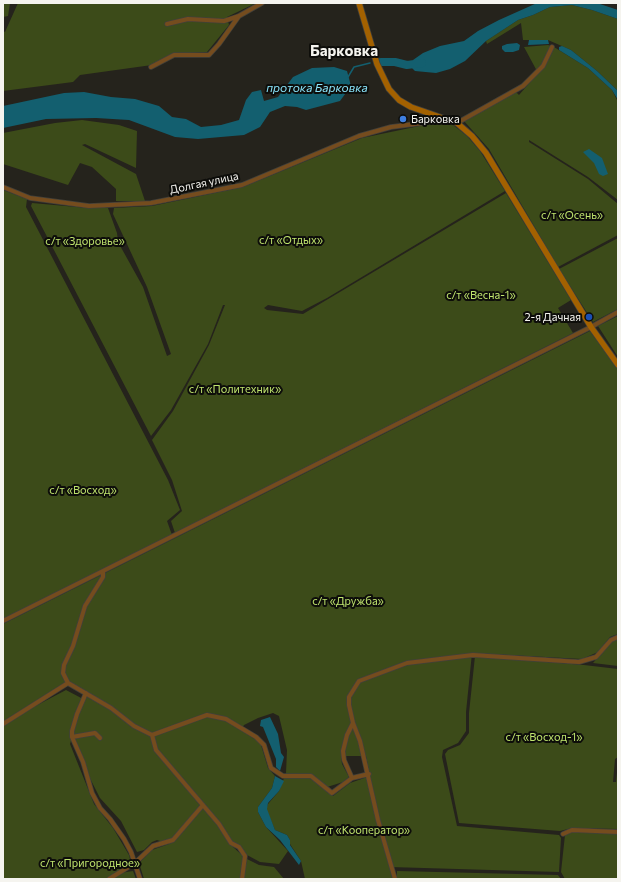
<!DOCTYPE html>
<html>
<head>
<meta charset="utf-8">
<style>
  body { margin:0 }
  #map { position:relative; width:621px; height:882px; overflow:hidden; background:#25231c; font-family:Commissioner,sans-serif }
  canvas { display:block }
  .frame { position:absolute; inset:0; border:4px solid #f5f4ef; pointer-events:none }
</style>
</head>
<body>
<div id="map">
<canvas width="621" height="882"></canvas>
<div class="frame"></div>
</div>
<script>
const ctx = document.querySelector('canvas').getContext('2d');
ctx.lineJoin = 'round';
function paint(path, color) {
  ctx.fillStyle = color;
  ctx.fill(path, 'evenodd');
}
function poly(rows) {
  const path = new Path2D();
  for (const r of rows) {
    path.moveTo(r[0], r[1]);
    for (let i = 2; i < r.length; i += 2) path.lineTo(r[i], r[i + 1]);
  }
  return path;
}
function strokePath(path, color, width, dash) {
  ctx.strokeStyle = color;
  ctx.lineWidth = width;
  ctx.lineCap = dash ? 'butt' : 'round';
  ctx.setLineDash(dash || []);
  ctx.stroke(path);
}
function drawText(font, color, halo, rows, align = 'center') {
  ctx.font = font + ' Commissioner,sans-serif';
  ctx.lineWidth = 4;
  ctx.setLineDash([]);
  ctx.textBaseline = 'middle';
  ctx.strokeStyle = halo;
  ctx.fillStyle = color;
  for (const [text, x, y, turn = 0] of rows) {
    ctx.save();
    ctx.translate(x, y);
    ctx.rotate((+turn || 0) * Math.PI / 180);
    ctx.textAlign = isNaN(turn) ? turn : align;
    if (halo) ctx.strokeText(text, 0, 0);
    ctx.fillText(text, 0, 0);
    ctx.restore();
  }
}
const green = poly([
  [3,3,10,3,8,16,3,17],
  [18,3,256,3,227,17,229,25,207,52,174,54,152,65,80,75,73,82,3,91,3,31,5,32],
  [572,5,592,10,618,19,618,91,597,71,571,50,548,40,523,40,521,23,487,44,486,41,518,20,533,15,550,7],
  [548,45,554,47,588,68,612,90,618,102,618,200,588,177,529,140,529,142,588,179,618,204,618,235,558,267,489,149,464,121,516,92,519,95,538,73,524,47],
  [82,120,119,125,137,131,136,168,85,144,82,145,136,174,145,201,116,201,116,189,92,167,80,163,68,185,3,164,3,133,55,123],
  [429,124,453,125,467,136,480,151,505,191,327,298,302,311,268,305,264,308,267,310,303,314,506,193,571,300,558,308,573,333,175,533,171,521,182,511,172,480,152,440,173,411,209,345,225,305,223,305,208,344,171,410,151,436,31,206,32,203,88,208,108,208,117,233,118,242,143,287,167,356,171,354,147,287,113,214,114,208,152,206,243,187,362,138],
  [3,190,27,199,26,207,168,480,180,510,167,521,172,535,3,619],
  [618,238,618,309,593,322,559,269],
  [618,316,618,357,598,326],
  [590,331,618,369,618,634,610,637,598,652,582,659,472,653,466,712,466,731,458,743,443,750,442,757,457,826,559,835,561,838,559,872,390,867,393,879,305,879,301,861,290,844,290,840,287,835,275,830,266,809,268,804,279,791,286,773,287,750,279,716,273,713,258,718,244,725,241,730,255,739,261,745,268,768,275,776,272,788,258,807,258,812,266,827,288,851,279,864,260,862,247,855,240,846,235,844,233,847,243,856,240,879,144,879,140,866,141,861,152,850,169,844,157,840,152,842,144,850,137,852,121,821,100,798,71,741,70,744,94,804,113,828,129,855,131,863,113,874,133,871,136,879,3,879,3,624],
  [69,681,89,693,85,700,66,690,26,711,25,708],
  [341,756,366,756,370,776,350,783,333,796,324,788,343,782,349,777,342,764],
  [618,639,618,666,593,663,612,641],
  [475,656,584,665,618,669,618,757,615,759,613,782,616,782,618,763,618,829,572,828,560,831,459,823,445,754,448,750,460,745,469,733,469,713],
  [573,831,618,834,618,879,565,879,561,872,565,835],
  [247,859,259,865,274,867,284,879,243,879],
  [397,871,558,875,561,879,397,879]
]);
const water = poly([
  [537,3,597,3,618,10,618,19,592,10,572,5,550,7,533,15,518,20,486,41,465,61,450,69,436,73,415,71,412,68,413,60,423,53,440,46,464,41,478,31,499,20],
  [529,40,548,40,549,44,528,45],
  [517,43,520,45,519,50,513,52,505,52,502,49,502,46,507,44],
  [562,46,571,50,597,71,618,91,618,100,612,90,588,68,559,50,559,47],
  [334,67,347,71,351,86,340,101,306,110,297,107,285,106,270,112,260,127,244,135,198,139,175,137,129,120,96,118,46,119,3,128,3,106,64,93,84,92,111,97,135,99,159,106,172,117,186,119,201,127,221,125,239,120,246,100,252,92,261,90,264,101,278,97,293,77,312,68],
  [589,149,602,158,608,174,603,176,599,174,594,163,583,152],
  [270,717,278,734,281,753,284,757,280,771,276,767,276,759,263,727,260,726,261,720],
  [275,776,284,781,279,791,268,803,267,809,275,830,287,835,290,840,290,845,301,861,299,865,280,840,266,827,258,812,258,807,272,788]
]);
const stream = poly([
  [348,77,354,67,370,63]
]);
const river = poly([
  [381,62,395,62,407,65,422,63]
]);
const minor = poly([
  [167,24,188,19,224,21,239,16,262,3],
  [151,67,174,55,209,55,219,44,239,16],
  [457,123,523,86,543,66,552,47],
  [3,187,30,198,89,206,151,203,242,185,359,136,391,127,446,120],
  [103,572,103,577,85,606,73,646,64,665,63,673,68,683,111,708,134,726,152,735,156,750,219,824,231,843,239,847,245,856,242,879],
  [3,621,591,327,618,312],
  [86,693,77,714,72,731,72,737,83,762,92,793,100,808,110,819,124,839,131,852,140,879],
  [3,724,68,683],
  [152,735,207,715,226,719,256,737,264,745,271,768,283,776,311,776,332,793,352,778,369,774],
  [72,737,95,733,100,738],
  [352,778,344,760,343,751,347,735,353,723],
  [563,834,572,830,618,832],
  [109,879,135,863,153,846,173,840,203,805],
  [395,879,378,820,360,741,353,723,349,705,349,697,359,681,407,663,473,655,579,662,596,657,611,640,618,637]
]);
const secondary = poly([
  [359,3,377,64,389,89,399,100,411,107,457,123,472,136,486,153,591,327,618,365]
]);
const markers = [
  [403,119,4,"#3f7fe0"],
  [589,317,4,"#1a4fb4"]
];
const poiNames = [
  ["Барковка",411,119],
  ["2-я Дачная",581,317,"right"]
];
const streetNames = [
  ["Долгая улица",204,183,-12]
];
const parkNames = [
  ["с/т «Осень»",572,215],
  ["с/т «Отдых»",291,240],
  ["с/т «Здоровье»",85,241],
  ["с/т «Весна-1»",481,295],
  ["с/т «Политехник»",235,389],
  ["с/т «Восход»",83,490],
  ["с/т «Дружба»",348,601],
  ["с/т «Восход-1»",544,737],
  ["с/т «Кооператор»",364,830],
  ["с/т «Пригородное»",90,863]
];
const waterNames = [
  ["протока Барковка",317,88]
];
const districtNames = [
  ["Барковка",344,51]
];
paint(green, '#3c4b19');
paint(water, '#135f6f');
strokePath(stream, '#135f6f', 1.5);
strokePath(river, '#135f6f', 8);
strokePath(minor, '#42403a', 5.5);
strokePath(secondary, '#42403a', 7);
strokePath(minor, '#754c1e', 4);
strokePath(secondary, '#a36100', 5.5);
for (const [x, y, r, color] of markers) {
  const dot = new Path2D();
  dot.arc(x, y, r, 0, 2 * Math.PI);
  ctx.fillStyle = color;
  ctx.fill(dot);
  strokePath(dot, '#0d0d0a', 1.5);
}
drawText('11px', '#f5f4ef', '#0d0d0a', poiNames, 'left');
drawText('11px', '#f5f4ef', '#0d0d0a', streetNames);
drawText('11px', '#c0e56e', '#0d0d0a', parkNames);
drawText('italic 12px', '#8ae4fa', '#0d0d0a', waterNames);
drawText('bold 15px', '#f5f4ef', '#0d0d0a', districtNames);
</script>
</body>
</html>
